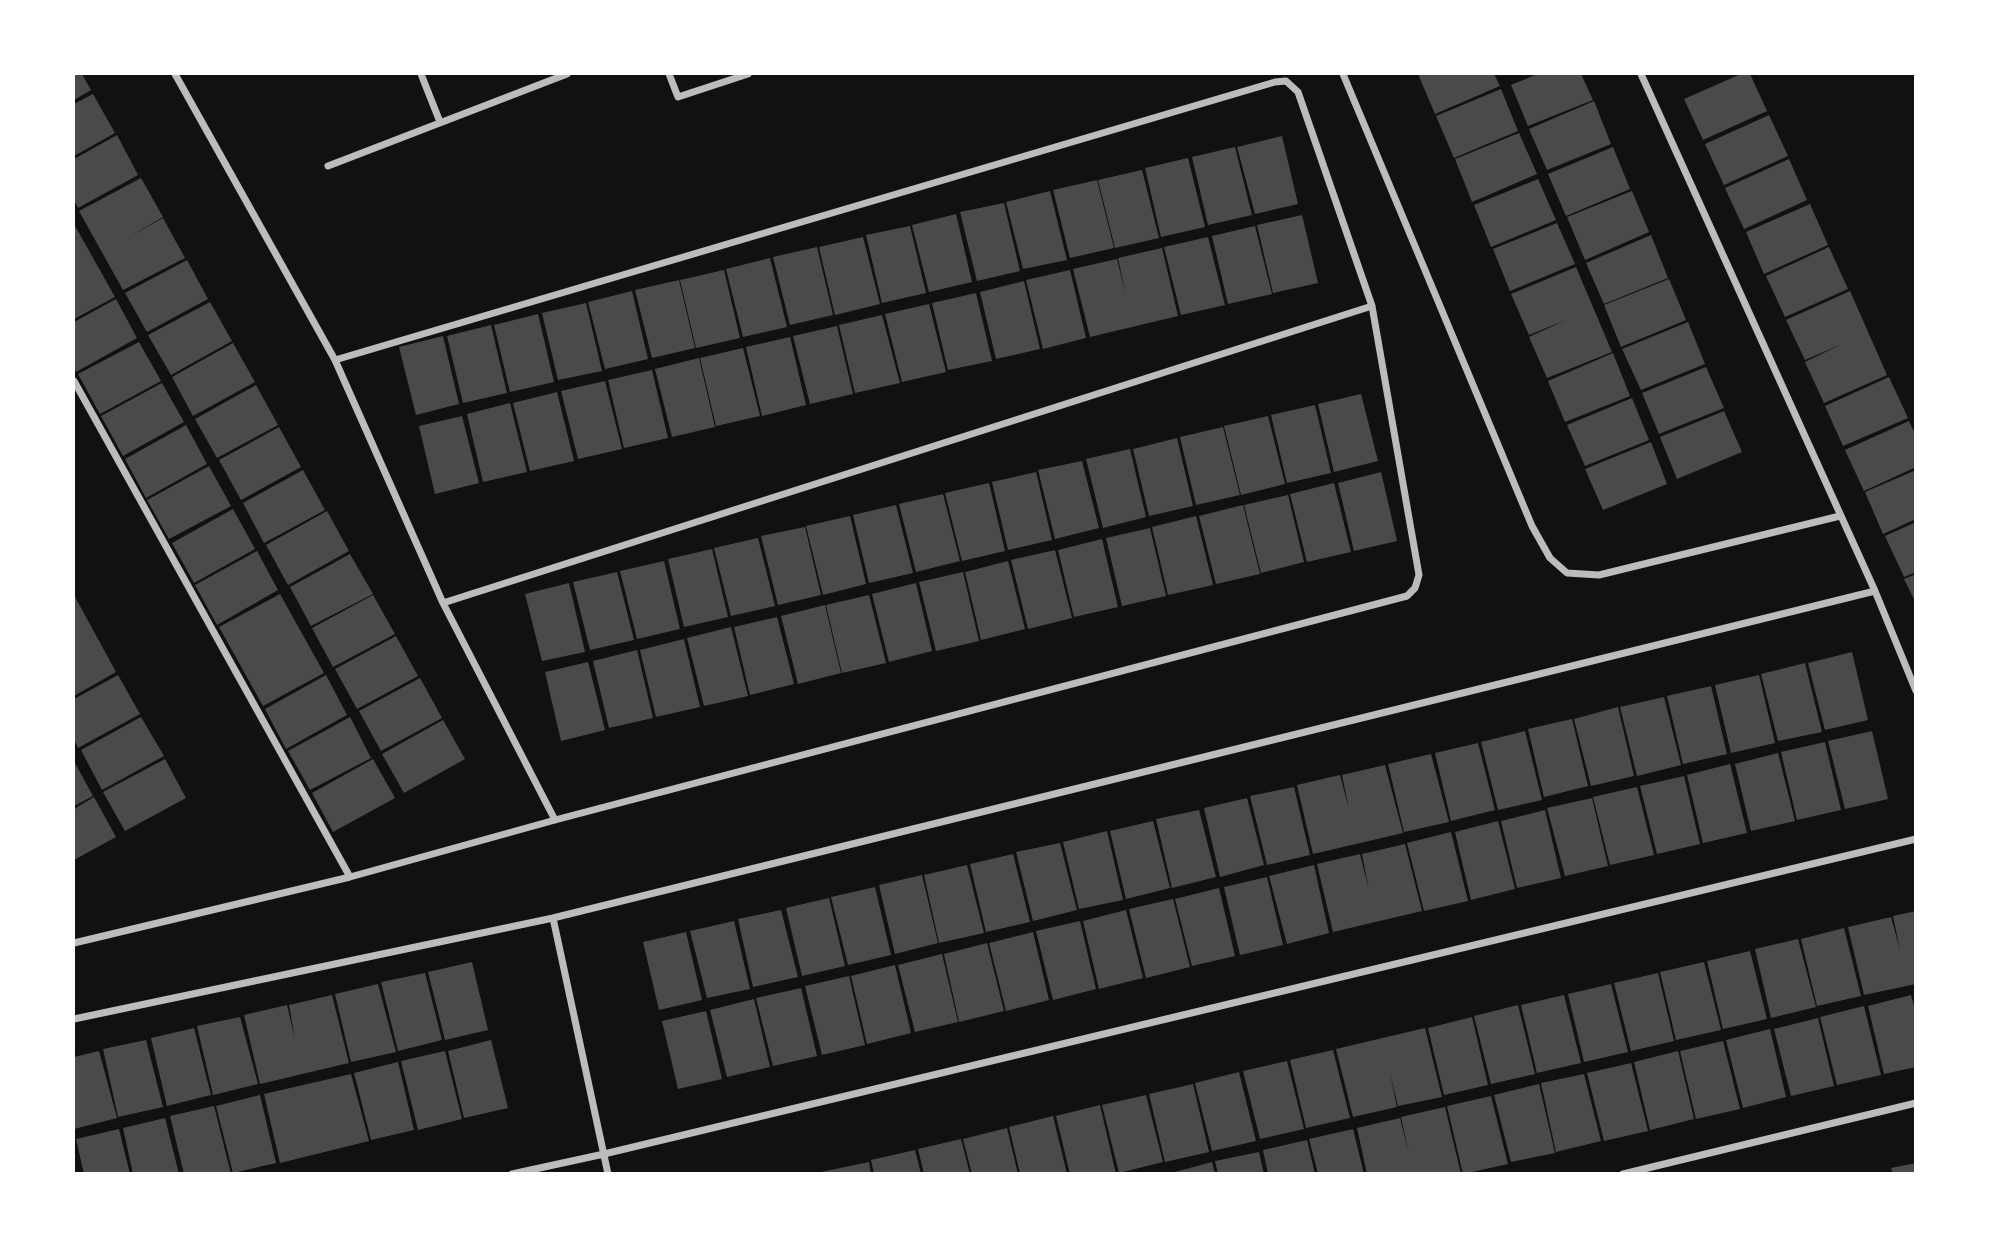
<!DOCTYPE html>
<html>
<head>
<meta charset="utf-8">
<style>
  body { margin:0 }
  #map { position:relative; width:1989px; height:1247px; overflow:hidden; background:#111; font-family:Commissioner,sans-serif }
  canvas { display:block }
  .frame { position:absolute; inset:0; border:75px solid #fff; pointer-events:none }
</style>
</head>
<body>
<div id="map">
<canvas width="1989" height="1247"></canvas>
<div class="frame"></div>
</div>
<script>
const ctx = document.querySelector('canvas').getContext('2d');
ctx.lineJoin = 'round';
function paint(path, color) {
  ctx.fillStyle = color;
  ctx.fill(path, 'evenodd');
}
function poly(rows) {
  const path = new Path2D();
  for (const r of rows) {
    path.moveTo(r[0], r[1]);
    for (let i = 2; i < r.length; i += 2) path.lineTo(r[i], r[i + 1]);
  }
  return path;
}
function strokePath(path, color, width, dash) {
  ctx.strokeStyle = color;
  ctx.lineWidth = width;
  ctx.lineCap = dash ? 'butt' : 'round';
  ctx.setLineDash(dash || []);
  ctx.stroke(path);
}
const building = poly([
  [74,74,82,74,91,90,74,100],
  [1418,74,1494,74,1500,86,1435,114],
  [1538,74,1581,74,1593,100,1528,126,1511,85],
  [1741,74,1750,74,1767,111,1703,140,1684,99],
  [1501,89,1518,131,1454,158,1436,116],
  [93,94,115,133,74,156,74,104],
  [1594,101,1611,144,1547,170,1529,129],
  [1769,115,1788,156,1724,185,1705,144],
  [1519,133,1537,174,1472,202,1455,159],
  [117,135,138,175,78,208,74,200,74,159],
  [1282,136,1298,204,1255,214,1237,147],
  [1235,147,1252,215,1208,225,1192,157],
  [1613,147,1630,189,1566,216,1548,174],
  [1188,158,1205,227,1161,237,1145,168],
  [1789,159,1807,200,1744,229,1725,188],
  [1142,170,1159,238,1115,248,1098,180],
  [141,178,163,217,127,238,163,218,185,258,123,290,79,211],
  [1538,179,1556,220,1491,247,1474,205],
  [1097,180,1114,248,1070,258,1053,190],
  [1050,191,1067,260,1023,269,1006,202],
  [1632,191,1649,232,1585,260,1567,217],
  [1004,203,1020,271,977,281,960,212],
  [1810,204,1828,245,1764,274,1746,232],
  [956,214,972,282,929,292,912,225],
  [1302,215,1318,283,1273,293,1257,225],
  [1557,223,1575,264,1510,291,1493,249],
  [74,224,115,297,74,319],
  [910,226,926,293,882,303,866,235],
  [1255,226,1272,294,1228,304,1212,236],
  [1651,235,1668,278,1604,304,1586,263],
  [863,237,880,304,835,315,819,247],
  [1208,237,1225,305,1181,315,1164,247],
  [817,247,833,315,790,325,773,257],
  [1829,247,1848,289,1785,317,1766,276],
  [1162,248,1178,316,1090,337,1073,269,1117,259,1126,295,1118,258],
  [770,258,787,327,743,337,726,269],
  [187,260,208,299,147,332,125,293],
  [1576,267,1612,352,1547,378,1529,337,1566,320,1529,335,1511,294],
  [724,270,740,338,696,348,680,280],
  [1070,270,1086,338,1043,349,1026,280],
  [1669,279,1686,320,1621,347,1604,305],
  [679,280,695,348,652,358,635,290],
  [1024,281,1040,349,996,359,980,292],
  [632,291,648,359,605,369,588,302],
  [1850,291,1887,375,1824,403,1805,362,1842,344,1805,360,1786,320],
  [976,293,992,361,948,370,932,303],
  [116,299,137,338,76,372,74,367,74,322],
  [210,302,232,341,171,375,148,335],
  [586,303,602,371,558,380,542,313],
  [929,304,946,372,902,382,885,314],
  [538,314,554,382,510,392,494,325],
  [882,315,900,383,855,393,839,325],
  [1688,322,1705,364,1641,390,1622,349],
  [491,325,507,393,463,403,447,336],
  [837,326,853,394,810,404,793,336],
  [443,336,459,404,416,415,399,347],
  [790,337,806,405,762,416,746,347],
  [139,342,161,381,100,414,78,374],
  [233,343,255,382,193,416,172,377],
  [743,348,760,416,716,426,700,358],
  [1613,353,1630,396,1565,422,1548,381],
  [699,358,715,427,672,437,655,369],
  [1706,367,1724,408,1659,434,1642,393],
  [652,370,668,438,624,448,608,380],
  [1889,377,1908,418,1843,446,1825,406],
  [605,381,622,449,578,459,561,391],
  [162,383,184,422,123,456,101,416],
  [256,385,278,425,217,458,195,419],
  [557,392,574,461,530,471,513,403],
  [1361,394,1378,461,1334,472,1318,404],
  [1632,398,1649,440,1585,466,1567,425],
  [510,403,527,472,483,482,467,414],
  [1315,405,1331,473,1287,483,1271,415],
  [1724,411,1742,452,1677,479,1660,437],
  [462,416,479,483,435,494,419,426],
  [1268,416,1285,484,1241,495,1224,426],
  [1909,421,1916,436,1916,467,1864,491,1845,450],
  [186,425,207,464,146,498,125,459],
  [279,427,301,467,241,500,219,460],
  [1223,427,1240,495,1196,505,1180,437],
  [1177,438,1193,506,1149,516,1133,449],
  [1651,442,1667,484,1603,510,1585,469],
  [1130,449,1146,517,1103,528,1086,459],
  [1082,461,1099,528,1055,539,1038,470],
  [209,466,231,506,169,539,147,500],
  [303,470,325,510,264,543,243,503],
  [1916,470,1916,519,1883,534,1865,492],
  [1036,472,1052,540,1008,550,992,482],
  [1381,472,1397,541,1354,551,1338,483],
  [989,483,1005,551,962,561,945,493],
  [1334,483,1351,552,1307,562,1290,494],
  [943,494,960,561,916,572,899,504],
  [1288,495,1304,562,1261,573,1244,505],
  [896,505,913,573,869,583,853,515],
  [1243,505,1260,574,1216,584,1199,516],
  [233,509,255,549,194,583,172,543],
  [327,511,349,551,288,585,266,545],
  [850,516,866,584,823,595,806,526],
  [1196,516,1213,585,1168,595,1152,527],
  [1916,522,1916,572,1904,577,1885,536],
  [805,527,821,595,778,605,761,536],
  [1150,528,1166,596,1122,606,1106,538],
  [758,538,775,606,731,616,714,548],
  [1102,539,1118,607,1074,617,1058,550],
  [712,549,728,617,684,627,668,559],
  [1055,550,1072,618,1028,629,1011,560],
  [257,551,278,590,217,625,195,585],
  [350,554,373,594,311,626,290,587],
  [664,561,680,629,637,639,620,571],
  [1008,561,1025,629,981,640,965,572],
  [617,572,634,640,590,650,573,582],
  [963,572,979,641,936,651,919,582],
  [1916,574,1916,603,1904,579],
  [569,583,585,652,542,661,525,594],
  [916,583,932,651,889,662,872,594],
  [280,594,324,673,263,706,219,627],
  [74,595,116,672,74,696],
  [373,595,395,634,333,667,312,628],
  [869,595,886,663,842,673,826,605],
  [825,605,841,673,798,684,781,616],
  [777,617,794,684,750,695,734,627],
  [731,627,748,696,704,706,687,638],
  [396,636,418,676,357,709,335,669],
  [684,639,700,707,656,717,640,650],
  [637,650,653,718,609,728,593,661],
  [1852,652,1868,720,1825,730,1808,663],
  [588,662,605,730,561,741,545,672],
  [1805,663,1822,732,1778,741,1761,674],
  [118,675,140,714,78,748,74,739,74,699],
  [326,675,347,715,286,749,265,709],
  [1759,675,1775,743,1731,753,1715,685],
  [420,678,442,718,381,751,359,711],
  [1711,686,1727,754,1683,764,1667,696],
  [1664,697,1681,765,1637,776,1620,707],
  [1618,707,1634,776,1591,786,1574,719],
  [141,717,164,756,102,790,81,750],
  [350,717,371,758,310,790,288,751],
  [1572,719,1588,786,1544,797,1528,729],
  [443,720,465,759,404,793,382,754],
  [1525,731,1542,800,1498,810,1481,742],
  [1872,731,1888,799,1845,809,1828,741],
  [1825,742,1841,810,1797,820,1781,752],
  [1478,743,1495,810,1451,821,1435,753],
  [1778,753,1795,821,1751,831,1735,764],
  [1431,754,1449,822,1404,832,1388,764],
  [165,759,186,798,125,831,103,792],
  [373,759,395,798,333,832,312,793],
  [74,761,93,796,74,806],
  [1730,764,1747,833,1703,843,1687,775],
  [1385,765,1403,833,1313,854,1297,785,1340,775,1349,809,1342,775],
  [1684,776,1700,844,1657,854,1640,786],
  [1294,787,1310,855,1267,865,1250,796],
  [1637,787,1654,855,1610,865,1593,797],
  [94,797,116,837,74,860,74,809],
  [1247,798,1264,865,1220,877,1204,808],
  [1592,798,1608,866,1565,876,1547,808],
  [1199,810,1216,877,1172,888,1156,819],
  [1545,810,1561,878,1517,888,1501,821],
  [1153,821,1170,888,1126,899,1110,831],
  [1498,821,1515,889,1471,900,1455,832],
  [1107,831,1123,900,1079,909,1063,842],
  [1451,832,1468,901,1424,911,1407,843],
  [1060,843,1077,910,1033,921,1016,852],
  [1405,844,1422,911,1333,932,1317,864,1360,854,1369,890,1362,854],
  [1013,854,1030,922,986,932,970,864],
  [967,865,984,933,939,943,924,875],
  [1314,865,1329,933,1287,944,1269,876],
  [922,875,938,943,895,954,879,885],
  [1267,877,1283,945,1240,955,1224,887],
  [875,887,891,955,848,965,831,897],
  [1219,888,1235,956,1192,966,1175,899],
  [829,898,845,966,802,976,786,908],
  [1173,899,1190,967,1146,978,1129,909],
  [781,910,798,977,753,987,738,919],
  [1126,910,1143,978,1099,989,1083,921],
  [1916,911,1916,984,1864,995,1848,927,1891,917,1900,950,1893,916],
  [734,921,750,989,707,998,690,931],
  [1080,921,1096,989,1053,1000,1036,931],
  [1844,928,1861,996,1817,1006,1801,939],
  [686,932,702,1000,659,1010,643,942],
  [1033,932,1049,1000,1006,1011,989,943],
  [1798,939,1816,1007,1771,1018,1755,949],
  [987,943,1004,1011,959,1022,944,954],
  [1750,951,1767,1019,1723,1029,1707,961],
  [942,954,958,1022,915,1032,898,965],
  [472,962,488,1030,445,1040,428,972],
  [1704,962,1721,1030,1676,1040,1660,972],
  [895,965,911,1033,867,1044,851,976],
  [425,973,442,1040,398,1051,381,982],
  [1658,973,1674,1041,1631,1051,1614,983],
  [849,976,865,1045,822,1055,805,986],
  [378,984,396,1052,351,1062,335,994],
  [1611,984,1628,1052,1584,1062,1568,994],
  [801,988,817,1056,773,1066,756,998],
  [332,995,349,1063,260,1084,244,1015,287,1005,295,1039,289,1005],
  [1564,995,1581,1063,1537,1073,1521,1005],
  [1911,995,1916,1013,1916,1067,1884,1074,1868,1006],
  [754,999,770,1067,727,1077,710,1010],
  [1518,1005,1535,1074,1491,1084,1474,1016],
  [1864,1006,1881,1075,1837,1085,1820,1017],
  [706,1011,722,1079,678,1089,662,1021],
  [240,1017,258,1084,213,1095,197,1026],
  [1472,1017,1488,1085,1444,1095,1428,1028],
  [1818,1018,1834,1086,1791,1096,1774,1029],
  [194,1028,211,1095,167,1106,151,1038],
  [1425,1028,1442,1097,1398,1106,1390,1073,1397,1107,1353,1117,1336,1049],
  [1770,1029,1786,1097,1743,1108,1726,1040],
  [146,1040,163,1107,118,1117,103,1049],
  [491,1040,508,1108,464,1118,448,1051],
  [1723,1041,1740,1109,1696,1119,1680,1051],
  [1333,1050,1350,1118,1306,1128,1290,1060],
  [99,1051,117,1118,74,1129,74,1057],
  [445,1051,462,1119,418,1130,401,1061],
  [1678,1051,1694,1119,1650,1130,1634,1062],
  [1287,1061,1304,1129,1260,1139,1243,1071],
  [398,1062,414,1130,371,1140,354,1073],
  [1631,1063,1648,1131,1604,1141,1587,1073],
  [1239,1072,1256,1141,1212,1151,1195,1083],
  [351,1074,369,1141,280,1163,264,1094],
  [1584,1074,1601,1141,1556,1152,1541,1083],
  [1193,1084,1209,1152,1165,1162,1149,1094],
  [1539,1084,1555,1153,1511,1162,1494,1095],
  [260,1095,276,1163,233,1173,216,1106],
  [1146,1095,1163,1162,1119,1173,1102,1105],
  [1491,1096,1508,1164,1463,1174,1447,1106],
  [1100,1105,1116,1174,1070,1174,1056,1116],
  [214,1106,231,1174,184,1174,170,1116],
  [1445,1107,1461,1174,1367,1174,1357,1128,1400,1118,1409,1154,1401,1117],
  [1053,1116,1067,1174,1020,1174,1009,1127],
  [165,1118,179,1174,133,1174,123,1128],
  [1007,1128,1018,1174,972,1174,963,1139],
  [119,1129,130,1174,84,1174,76,1139],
  [1353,1129,1364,1174,1318,1174,1309,1139],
  [961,1139,970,1174,924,1174,918,1149],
  [1307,1140,1315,1174,1268,1174,1263,1150],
  [915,1150,921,1174,874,1174,871,1160],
  [1259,1152,1264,1174,1218,1174,1215,1161],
  [869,1162,871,1174,821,1174,821,1172],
  [1212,1162,1215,1174,1171,1174,1171,1173],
  [1916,1163,1916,1174,1893,1174,1891,1168]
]);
const minor = poly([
  [175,74,335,360,443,603,555,820],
  [421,74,440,122],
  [669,74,678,97,748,74],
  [1343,74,1532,526,1550,558,1567,573,1599,575,1840,516],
  [1641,74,1875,591,1916,691],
  [328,166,567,74],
  [74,381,350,877],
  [443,603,1372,306],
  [553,918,608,1174],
  [74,943,350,877,555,820,1407,596,1415,588,1419,575,1372,306,1298,92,1286,81,1275,82,335,360],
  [74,1019,553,918,1875,591],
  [512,1174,604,1154,1916,839],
  [1623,1174,1916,1103]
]);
paint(building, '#4a4a4a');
strokePath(minor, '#bcbcbc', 7);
</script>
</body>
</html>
